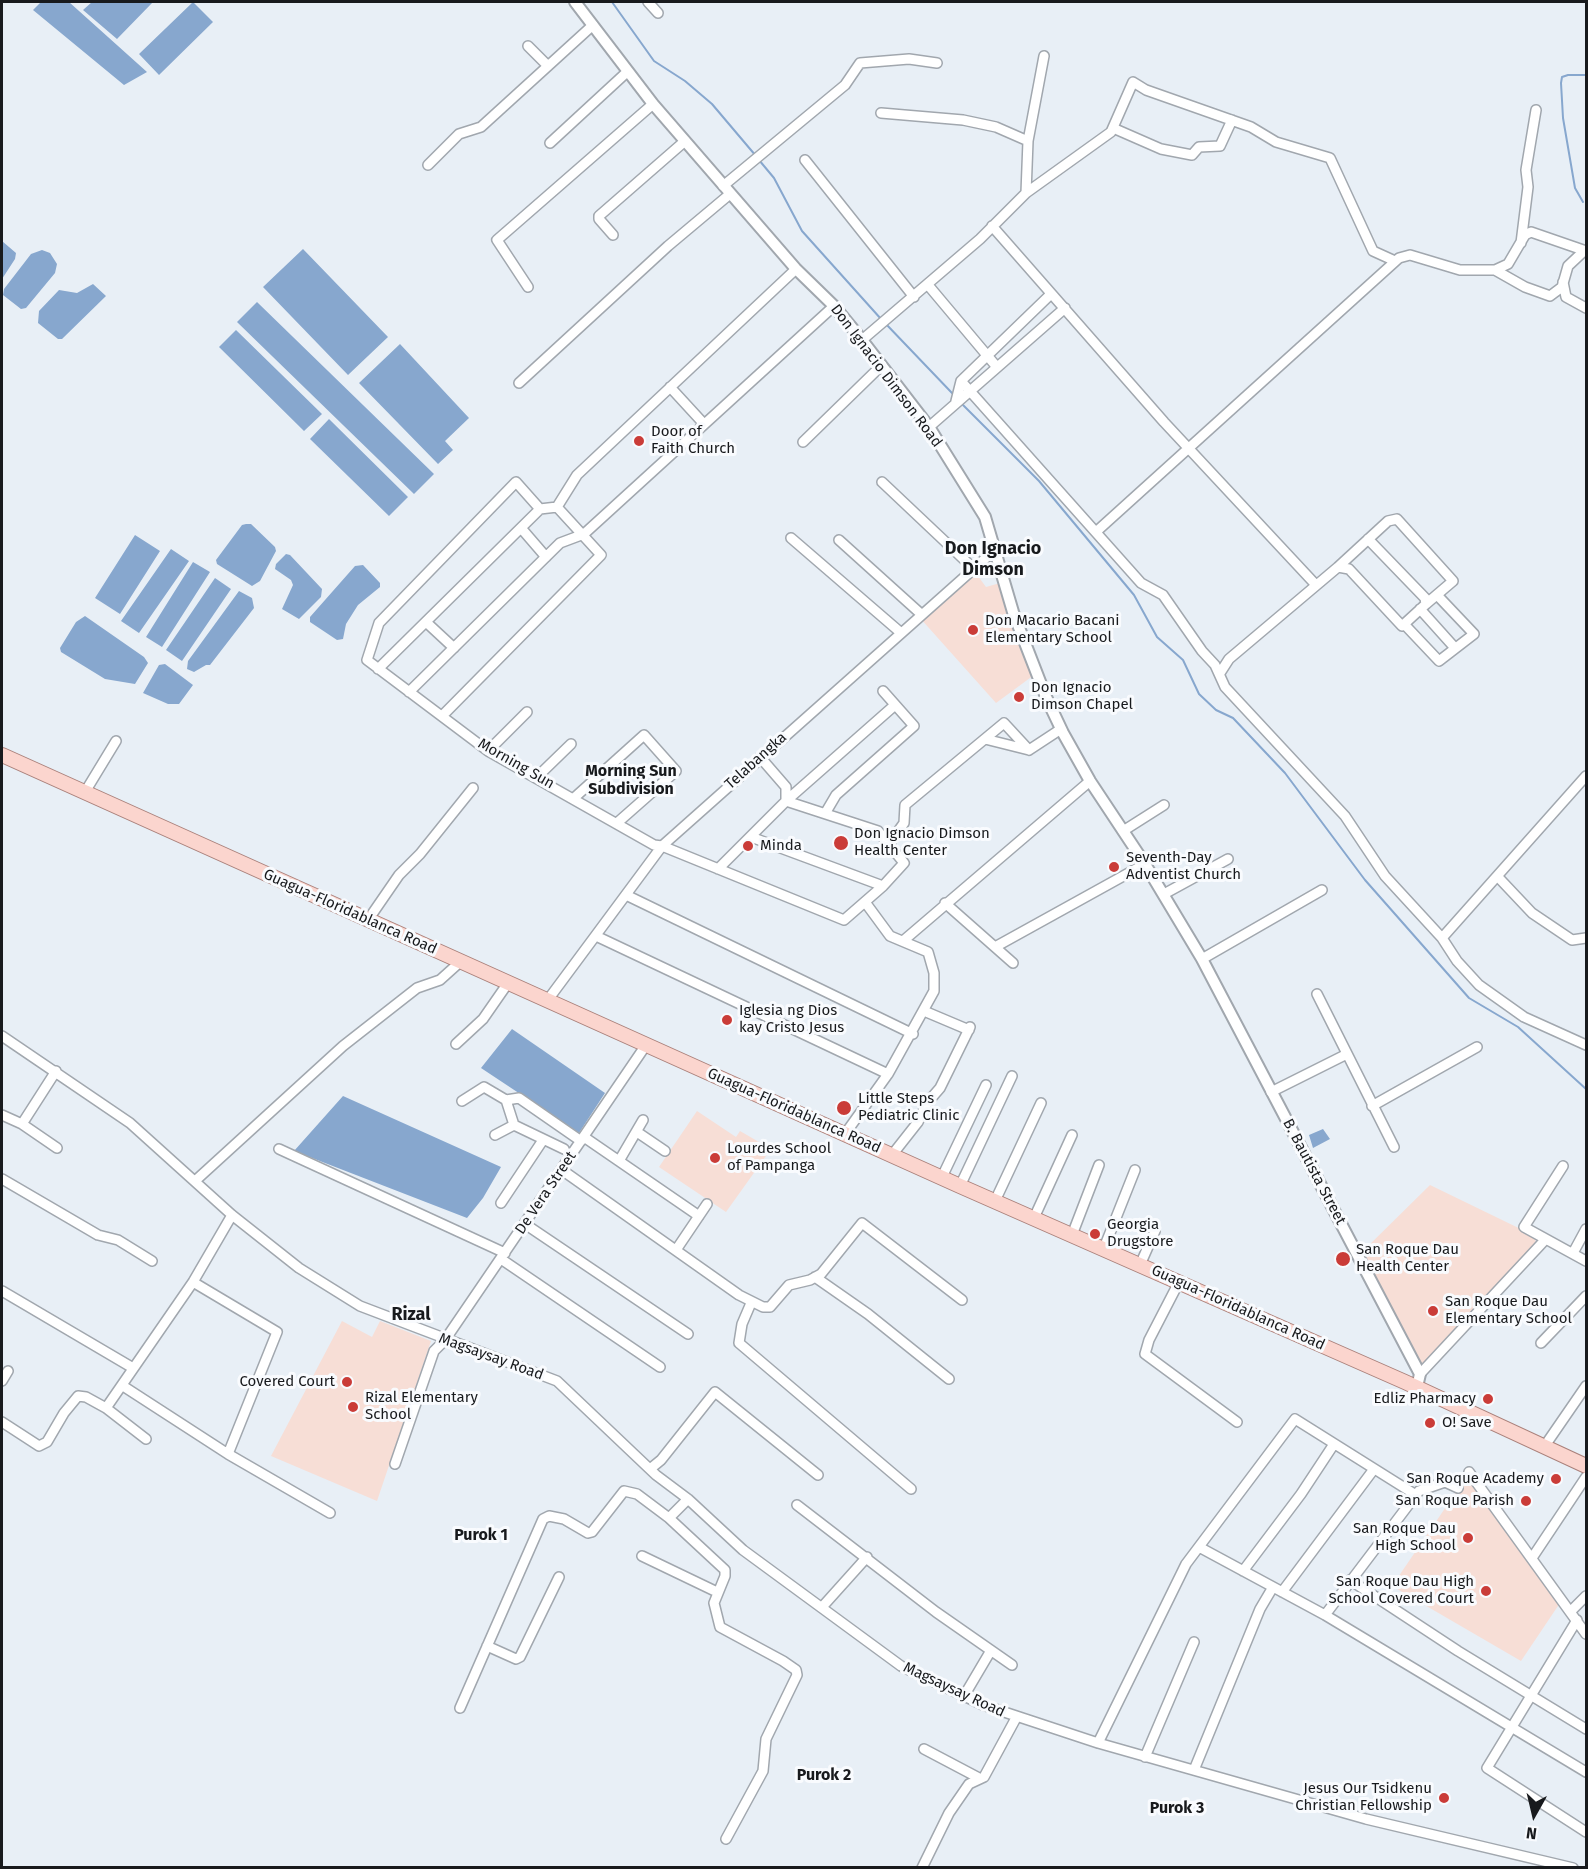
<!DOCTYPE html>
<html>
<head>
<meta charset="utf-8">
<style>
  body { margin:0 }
  #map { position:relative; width:1588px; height:1869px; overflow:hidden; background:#e8eff6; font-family:"Fira Sans",sans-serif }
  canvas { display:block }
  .frame { position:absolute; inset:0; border:3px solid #181a1d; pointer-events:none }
  .north { position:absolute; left:1504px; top:1785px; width:60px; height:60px; -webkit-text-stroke:4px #f9fbfe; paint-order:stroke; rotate:188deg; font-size:16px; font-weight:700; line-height:24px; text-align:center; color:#181a1d }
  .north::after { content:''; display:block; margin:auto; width:21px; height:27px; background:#181a1d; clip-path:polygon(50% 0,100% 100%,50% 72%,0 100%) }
</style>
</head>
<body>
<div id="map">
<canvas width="1588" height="1869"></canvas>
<div class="frame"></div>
<div class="north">N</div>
</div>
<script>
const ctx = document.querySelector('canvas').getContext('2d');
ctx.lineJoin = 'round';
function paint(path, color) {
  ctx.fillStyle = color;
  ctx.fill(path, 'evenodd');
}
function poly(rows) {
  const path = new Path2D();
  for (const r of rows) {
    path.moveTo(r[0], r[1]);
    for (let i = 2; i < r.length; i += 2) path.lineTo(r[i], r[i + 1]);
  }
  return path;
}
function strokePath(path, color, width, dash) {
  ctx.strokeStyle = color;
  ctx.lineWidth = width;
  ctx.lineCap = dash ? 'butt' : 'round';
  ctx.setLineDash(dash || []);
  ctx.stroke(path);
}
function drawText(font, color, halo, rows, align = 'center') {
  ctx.font = font + ' "Fira Sans",sans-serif';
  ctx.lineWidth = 6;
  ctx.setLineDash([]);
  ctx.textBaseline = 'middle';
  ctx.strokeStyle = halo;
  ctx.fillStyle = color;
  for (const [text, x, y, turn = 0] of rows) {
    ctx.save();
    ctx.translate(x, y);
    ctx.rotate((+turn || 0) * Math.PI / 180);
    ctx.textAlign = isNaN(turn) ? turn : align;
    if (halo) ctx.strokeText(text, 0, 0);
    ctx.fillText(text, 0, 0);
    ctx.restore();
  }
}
const education = poly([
  [975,572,986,587,1000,583,1034,675,996,703,920,618],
  [697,1111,736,1137,740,1131,771,1149,726,1212,659,1167],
  [1430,1185,1533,1235,1536,1242,1422,1369,1362,1252],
  [342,1321,372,1337,380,1321,431,1341,377,1501,271,1456],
  [1467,1476,1560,1603,1521,1661,1392,1586]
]);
const water = poly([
  [41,2,69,2,147,72,124,85,33,10],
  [92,2,153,2,117,39,83,10],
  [193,2,213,22,159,75,139,54],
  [2,241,16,253,15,259,2,279],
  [303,249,388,337,348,375,263,287],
  [42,250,50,253,57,264,55,273,26,308,21,309,3,295,4,289,31,254],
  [93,284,106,296,62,339,58,339,38,323,39,311,59,290,77,293],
  [257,302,434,474,414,494,237,322],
  [236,330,322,414,304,431,219,347],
  [400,344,469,418,445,441,453,450,438,464,359,383],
  [329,419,408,497,389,516,310,439],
  [246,524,251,524,275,547,276,551,260,581,252,586,217,564,216,560,242,525],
  [135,535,160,551,120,614,95,598],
  [171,549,189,561,139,633,121,621],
  [286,554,290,555,322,589,321,597,299,619,282,609,293,585,291,580,275,569,276,564],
  [193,562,210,572,162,647,146,637],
  [363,565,380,583,380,587,358,605,346,624,343,639,337,640,310,622,310,617,355,566],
  [215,578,231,589,182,661,166,650],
  [239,591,252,598,254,608,210,665,206,665,194,672,187,669,188,661],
  [85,616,144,657,148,663,135,684,105,679,61,652,60,648,76,622],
  [165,664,193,685,179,704,168,704,143,693,159,665],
  [512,1029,605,1093,579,1133,481,1068],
  [343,1096,501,1167,483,1198,467,1218,294,1151],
  [1323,1129,1330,1139,1313,1148,1309,1135]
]);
const stream = poly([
  [612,2,654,61,685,81,712,104,756,156],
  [759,160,774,178,802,231,881,319],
  [1583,202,1575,188,1563,118,1561,83,1562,77,1568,75,1586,75],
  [885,323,952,393],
  [962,404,1039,481,1134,595,1157,637,1183,660,1199,694,1216,710,1233,718,1285,773,1365,880,1469,998,1518,1027,1586,1089]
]);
const minor = poly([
  [648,2,658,13],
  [528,46,548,66],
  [881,113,963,120,996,127,1028,141],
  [1113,128,1161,149,1192,155,1199,147,1220,146,1232,120],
  [550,143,627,72],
  [805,160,914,297],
  [428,165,459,134,481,127,593,25],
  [723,186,845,85,860,63,909,59,937,63],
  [1026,193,1028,141,1044,56],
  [992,226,1164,422,1316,585],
  [613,235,599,219,599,216,685,141],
  [1521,243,1528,187,1526,170,1536,110],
  [1495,270,1508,264,1525,235,1531,232,1586,251],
  [1563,282,1566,297,1586,308],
  [928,285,996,366],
  [528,287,497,240,653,104],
  [862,340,980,239,1026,193,1111,132,1133,82,1146,90,1251,127,1276,142,1330,158,1373,251,1395,261],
  [961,381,1141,583,1163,595,1202,651,1215,665,1225,687,1345,816,1385,876,1442,938,1457,961,1479,985,1524,1017,1586,1045],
  [519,383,668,246,730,194],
  [670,387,704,424],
  [956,401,961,381,1051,294],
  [929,427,1065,308],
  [803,442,882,365],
  [882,482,973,568],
  [557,507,577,475,796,269],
  [540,509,516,482,379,623,367,660,488,751,654,845,662,846,844,920,883,886,904,863,878,831,786,801,786,787,760,757],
  [521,528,546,557],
  [1097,531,1399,258,1410,255,1460,270,1495,270,1525,287,1550,296,1562,287,1568,266,1584,251],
  [791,538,900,632],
  [839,540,921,614],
  [1338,567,1388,521,1397,519,1453,581,1426,604],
  [1420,609,1455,648],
  [426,622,454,648],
  [1404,624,1439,661,1474,634,1437,595],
  [378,669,540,509,557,507,601,555,443,715],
  [1220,673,1229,659,1338,567,1349,569,1402,626,1426,604,1425,598,1368,539],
  [409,692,560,543,584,534,834,306],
  [985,739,1029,750],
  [488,751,527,712],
  [537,777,571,744],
  [85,792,116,741],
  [574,798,644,735,676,771,617,823],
  [826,812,836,795,914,726,883,691],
  [1123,831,1164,805],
  [751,837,883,886],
  [889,844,904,823,905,805,1004,723,1029,750,1061,729],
  [718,869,786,801,895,705],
  [1498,877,1532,913,1572,940,1586,938],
  [1164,894,1228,859],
  [626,895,913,1034],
  [945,903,1013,963],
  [368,920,399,875,420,854,473,788],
  [596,936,888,1074],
  [1442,938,1586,776],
  [903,941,1090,781],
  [995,947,1145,864],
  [1202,959,1322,890],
  [1317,994,1394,1147],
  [547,1001,662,846,996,549],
  [924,1011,969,1030],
  [2,1036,130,1123,232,1215,299,1268,360,1306,557,1381,656,1475,688,1499,743,1550,901,1666,983,1705,1098,1743,1366,1819,1573,1868],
  [456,1044,483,1019,508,983],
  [1271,1092,1347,1054],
  [506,1100,519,1098,581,1141],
  [462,1101,484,1087,506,1100,514,1125],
  [1372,1106,1477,1047],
  [2,1115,22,1124,57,1148],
  [22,1124,56,1071],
  [637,1132,665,1151],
  [845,1134,888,1074,934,991,934,973,928,952,890,936,865,902],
  [495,1135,514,1125,564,1149],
  [584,1137,699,1216],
  [279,1149,505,1253],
  [892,1155,918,1122,927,1103,940,1088,970,1027],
  [619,1161,643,1120],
  [1563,1166,1524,1227,1586,1261],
  [562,1170,739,1295,763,1307,770,1307,789,1285,810,1280,821,1274,862,1223,962,1300],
  [942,1177,986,1085],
  [2,1179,98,1235,118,1240,152,1261],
  [195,1181,343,1046,417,988,440,980,460,962],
  [960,1186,1012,1076],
  [995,1201,1041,1103],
  [501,1203,543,1140],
  [1034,1218,1072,1135],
  [525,1224,688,1334],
  [1072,1235,1099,1165],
  [1104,1248,1135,1170],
  [676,1250,707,1204],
  [1573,1253,1586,1229],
  [501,1259,660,1367],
  [1140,1265,1155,1231],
  [815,1277,868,1314,949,1379],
  [193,1282,277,1332,228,1454],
  [1179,1282,1149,1340,1145,1354,1237,1422],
  [2,1291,133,1368],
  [751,1303,742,1324,739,1343,911,1489],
  [1541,1343,1586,1296],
  [1420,1374,1544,1241],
  [2,1381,8,1371],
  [123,1386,228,1454,330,1513],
  [2,1422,39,1446,47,1442,64,1413,78,1396,86,1397,106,1408],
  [146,1439,106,1408,193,1282,232,1215],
  [1544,1447,1586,1386],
  [395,1464,434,1351,445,1340,646,1045],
  [650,1469,661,1460,715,1392,818,1475],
  [1469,1472,1586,1634],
  [688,1499,669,1518,725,1570,725,1576,714,1603,720,1627,783,1661,796,1670,797,1675,766,1739,763,1771,726,1839],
  [797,1505,936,1612,1012,1665],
  [1199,1547,1325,1615,1586,1772],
  [642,1556,717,1592],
  [1532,1558,1586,1477],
  [1243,1571,1301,1494,1334,1444],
  [1350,1580,1458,1651,1586,1729],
  [1282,1592,1374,1469],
  [823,1606,867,1557],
  [1571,1611,1586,1596],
  [1325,1615,1419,1491,1445,1482,1458,1488],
  [1577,1620,1487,1768,1586,1832],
  [487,1646,516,1659,520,1657,559,1577],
  [964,1696,990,1652],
  [460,1708,543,1519,549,1516,564,1519,588,1533,592,1532,624,1491,637,1494,669,1518],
  [1098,1743,1186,1564,1295,1419,1416,1495],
  [924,1749,979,1778],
  [1145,1757,1194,1642],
  [1194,1770,1260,1609,1273,1587],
  [922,1868,949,1813,969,1784,984,1777,1016,1718]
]);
const tertiary = poly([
  [575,2,653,104,796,269,834,306,862,340,929,427,985,517,1013,612,1046,697,1063,733,1090,781,1145,864,1202,959,1420,1374,1417,1387]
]);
const primary = poly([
  [2,755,960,1186,1405,1382,1586,1466]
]);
const markers = [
  [639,441,6,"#ca3c38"],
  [973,630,6,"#ca3c38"],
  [1019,697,6,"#ca3c38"],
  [841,843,8,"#ca3c38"],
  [748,846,6,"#ca3c38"],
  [1114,867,6,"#ca3c38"],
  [727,1020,6,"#ca3c38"],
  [844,1108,8,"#ca3c38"],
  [715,1158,6,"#ca3c38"],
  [1095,1234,6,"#ca3c38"],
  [1343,1259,8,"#ca3c38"],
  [1433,1311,6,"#ca3c38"],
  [347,1382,6,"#ca3c38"],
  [1488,1399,6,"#ca3c38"],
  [353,1407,6,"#ca3c38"],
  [1430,1423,6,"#ca3c38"],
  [1556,1479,6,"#ca3c38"],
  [1526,1501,6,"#ca3c38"],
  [1468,1538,6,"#ca3c38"],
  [1486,1591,6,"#ca3c38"],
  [1444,1798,6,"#ca3c38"]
];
const streetNames = [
  ["Don Ignacio Dimson Road",886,376,53],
  ["Telabangka",756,761,-42],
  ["Morning Sun",516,764,30],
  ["Guagua-Floridablanca Road",350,912,24],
  ["Guagua-Floridablanca Road",794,1111,24],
  ["B. Bautista Street",1314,1172,62],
  ["De Vera Street",546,1193,-56],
  ["Guagua-Floridablanca Road",1238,1308,24],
  ["Magsaysay Road",491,1357,20],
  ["Magsaysay Road",954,1690,25]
];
const poiNames = [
  ["Door of",651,432],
  ["Faith Church",651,449],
  ["Don Macario Bacani",985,621],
  ["Elementary School",985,638],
  ["Don Ignacio",1031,688],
  ["Dimson Chapel",1031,705],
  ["Don Ignacio Dimson",854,834],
  ["Health Center",854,851],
  ["Minda",760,846],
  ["Seventh-Day",1126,858],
  ["Adventist Church",1126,875],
  ["Iglesia ng Dios",739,1011],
  ["kay Cristo Jesus",739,1028],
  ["Little Steps",858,1099],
  ["Pediatric Clinic",858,1116],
  ["Lourdes School",727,1149],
  ["of Pampanga",727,1166],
  ["Georgia",1107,1225],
  ["Drugstore",1107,1242],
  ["San Roque Dau",1356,1250],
  ["Health Center",1356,1267],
  ["San Roque Dau",1445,1302],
  ["Elementary School",1445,1319],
  ["Covered Court",335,1382,"right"],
  ["Rizal Elementary",365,1398],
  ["School",365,1415],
  ["Edliz Pharmacy",1476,1399,"right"],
  ["O! Save",1442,1423],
  ["San Roque Academy",1544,1479,"right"],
  ["San Roque Parish",1514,1501,"right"],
  ["San Roque Dau",1456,1529,"right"],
  ["High School",1456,1546,"right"],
  ["San Roque Dau High",1474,1582,"right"],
  ["School Covered Court",1474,1599,"right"],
  ["Jesus Our Tsidkenu",1432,1789,"right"],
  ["Christian Fellowship",1432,1806,"right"]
];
const neighbourhoodNames = [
  ["Morning Sun",631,772],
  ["Subdivision",631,790],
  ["Purok 1",481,1536],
  ["Purok 2",824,1776],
  ["Purok 3",1177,1809]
];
const quarterNames = [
  ["Don Ignacio",993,549],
  ["Dimson",993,570],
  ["Rizal",411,1315]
];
paint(education, '#f7ded6');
paint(water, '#87a7ce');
strokePath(stream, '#87a7ce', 2);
strokePath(minor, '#a1a7ae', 12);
strokePath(tertiary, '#a1a7ae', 14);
strokePath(primary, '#aa817b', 16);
strokePath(minor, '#fff', 9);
strokePath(tertiary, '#fff', 10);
strokePath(primary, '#fbd5ce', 14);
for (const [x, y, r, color] of markers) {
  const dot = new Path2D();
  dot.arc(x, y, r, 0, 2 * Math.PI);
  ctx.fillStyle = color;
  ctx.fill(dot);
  strokePath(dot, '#f9fbfe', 2);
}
drawText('15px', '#181a1d', '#f9fbfe', streetNames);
drawText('15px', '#181a1d', '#f9fbfe', poiNames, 'left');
drawText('bold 16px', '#181a1d', '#f9fbfe', neighbourhoodNames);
drawText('bold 18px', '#181a1d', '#f9fbfe', quarterNames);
</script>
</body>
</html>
